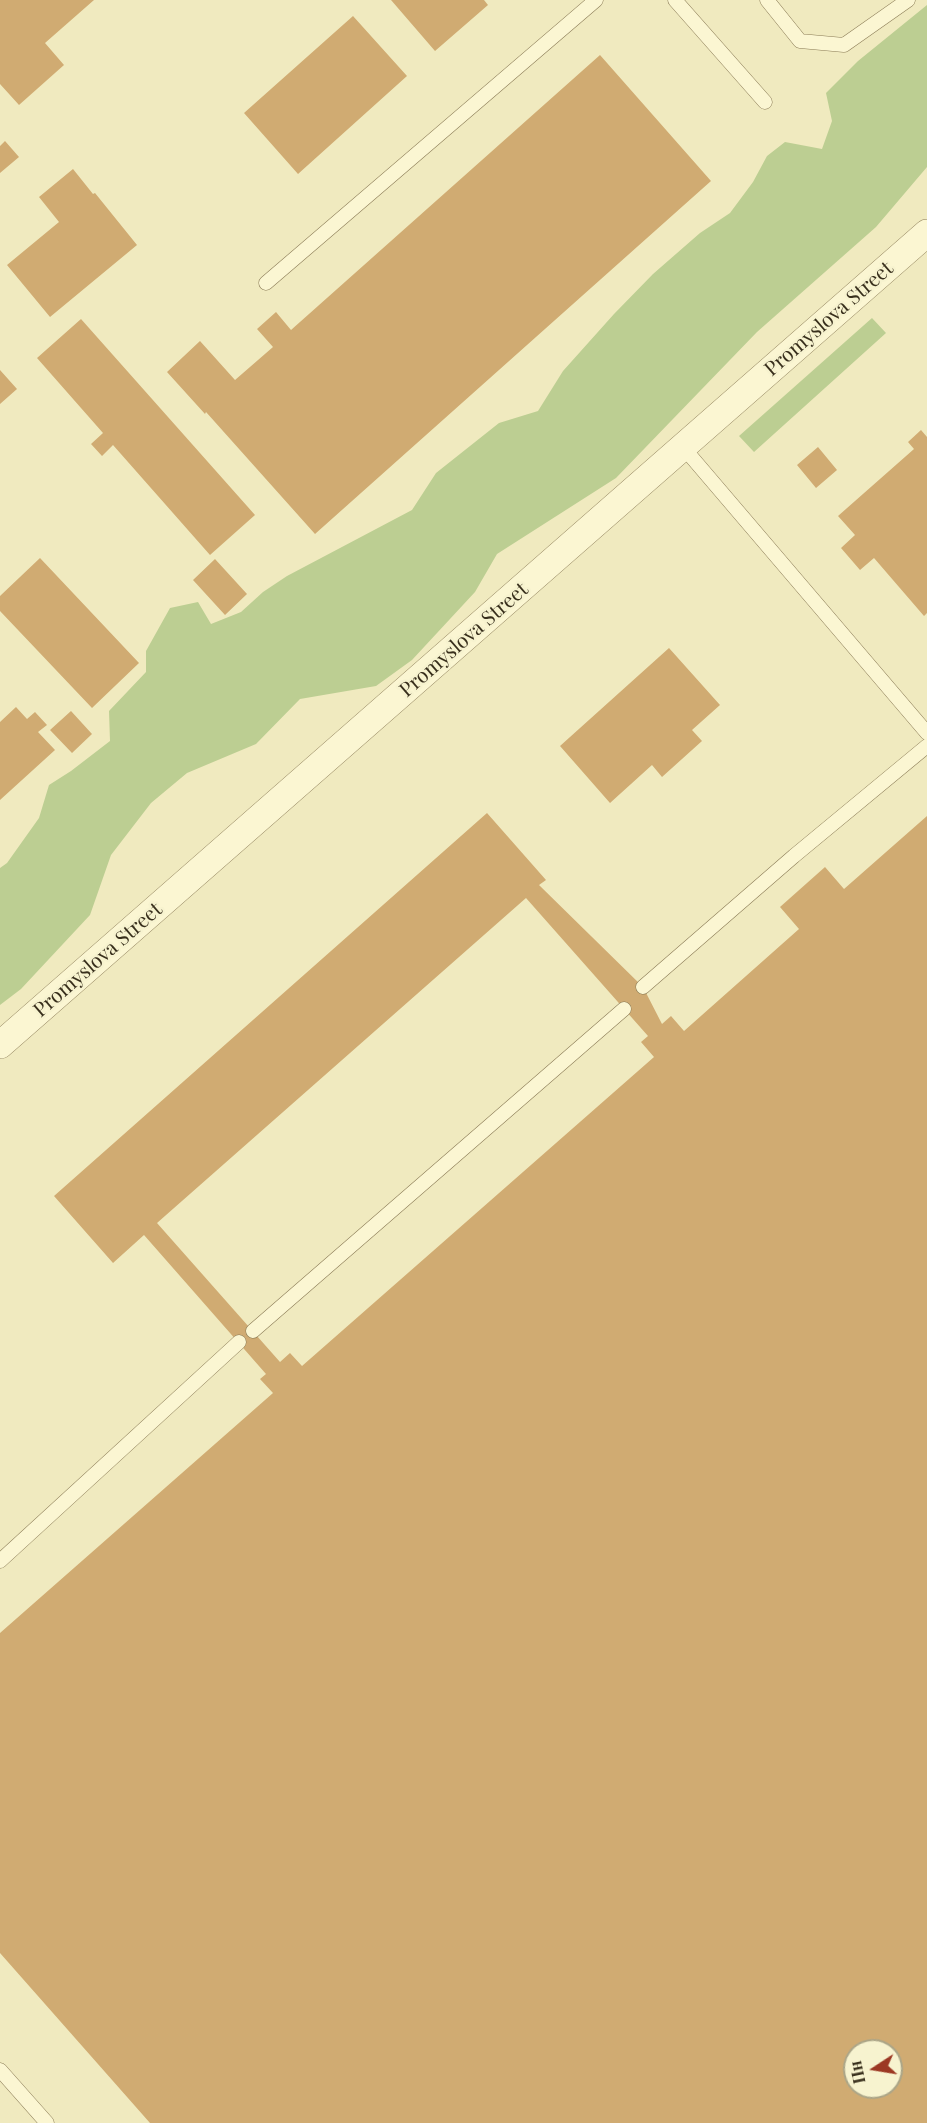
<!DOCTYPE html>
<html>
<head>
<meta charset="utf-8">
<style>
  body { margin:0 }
  #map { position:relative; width:927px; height:2123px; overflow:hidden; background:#f0eabf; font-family:"Playfair Display",serif }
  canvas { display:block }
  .north { position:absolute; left:843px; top:2039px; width:60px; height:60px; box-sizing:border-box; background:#f7f3cf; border:2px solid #aba587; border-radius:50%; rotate:258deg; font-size:16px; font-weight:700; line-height:24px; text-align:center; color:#382f1c }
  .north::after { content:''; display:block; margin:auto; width:21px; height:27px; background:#9c3823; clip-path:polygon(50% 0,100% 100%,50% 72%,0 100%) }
</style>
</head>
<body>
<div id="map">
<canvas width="927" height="2123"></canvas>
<div class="north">Пн</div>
</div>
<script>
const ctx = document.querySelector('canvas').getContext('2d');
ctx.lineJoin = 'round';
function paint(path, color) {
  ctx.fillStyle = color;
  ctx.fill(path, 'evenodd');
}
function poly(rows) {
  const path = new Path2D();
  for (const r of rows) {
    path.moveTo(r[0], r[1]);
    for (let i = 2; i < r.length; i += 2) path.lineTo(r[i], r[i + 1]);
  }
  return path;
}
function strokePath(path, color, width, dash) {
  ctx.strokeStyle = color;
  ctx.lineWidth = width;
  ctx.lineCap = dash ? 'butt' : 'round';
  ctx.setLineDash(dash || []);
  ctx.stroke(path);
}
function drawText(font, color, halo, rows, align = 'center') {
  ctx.font = font + ' "Playfair Display",serif';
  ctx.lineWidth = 5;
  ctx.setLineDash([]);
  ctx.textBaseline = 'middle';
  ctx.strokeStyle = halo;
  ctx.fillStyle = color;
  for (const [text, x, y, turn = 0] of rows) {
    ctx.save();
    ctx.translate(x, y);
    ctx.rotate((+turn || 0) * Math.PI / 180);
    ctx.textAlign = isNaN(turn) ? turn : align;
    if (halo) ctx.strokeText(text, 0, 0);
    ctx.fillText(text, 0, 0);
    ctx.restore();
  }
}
const green = poly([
  [927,5,927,167,876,227,757,332,616,478,497,554,475,592,412,660,376,686,300,699,256,744,187,773,151,803,111,855,90,915,21,989,0,1005,0,868,7,863,39,818,49,785,71,771,110,741,109,711,146,672,146,651,170,608,198,602,211,624,241,612,263,592,287,576,412,510,436,473,499,423,538,411,563,371,614,314,653,274,700,233,730,213,753,182,767,156,785,142,822,149,832,121,826,93,858,61],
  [872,318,886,333,754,452,739,436]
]);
const building = poly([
  [0,0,94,0,45,43,64,65,19,105,0,84],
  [391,0,484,0,488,5,435,51],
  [353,16,407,76,298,174,244,113],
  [600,55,711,181,315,534,206,412,205,414,167,372,200,341,235,380,273,347,257,329,276,312,291,330],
  [5,141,19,157,0,173,0,146],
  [73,169,93,194,95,193,137,245,50,317,7,265,59,222,39,197],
  [81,319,255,515,210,555,113,445,102,456,91,444,103,433,37,358],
  [0,370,17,389,0,404],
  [921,430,927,437,927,613,924,616,874,558,860,570,841,548,855,535,838,516,914,449,908,442],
  [818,447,837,470,816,488,797,465],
  [40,558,139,663,92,708,0,611,0,596],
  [215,559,247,594,225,615,193,580],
  [669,648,720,705,692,730,702,741,662,777,652,765,610,803,560,746],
  [16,707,27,719,35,712,47,725,38,732,55,750,0,800,0,722],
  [71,711,92,734,72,753,50,730],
  [487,813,546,880,539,885,643,987,662,1024,671,1016,684,1031,799,929,780,907,825,867,844,889,927,816,927,2123,150,2123,0,1953,0,1633,273,1393,260,1379,266,1374,144,1235,113,1263,54,1196],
  [526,898,648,1036,641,1042,654,1057,302,1366,290,1353,280,1362,157,1223],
  [855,2051,891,2051,891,2087,855,2087]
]);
const lane = poly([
  [675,0,765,102],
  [767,0,800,41,844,45,908,0],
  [266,283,596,0],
  [683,447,927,733],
  [643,987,794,856,927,746],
  [253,1331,624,1009],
  [0,1561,239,1342],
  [0,2070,47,2123]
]);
const street = poly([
  [0,1045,927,233]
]);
const streetNames = [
  ["Promyslova Street",829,319,-41],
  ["Promyslova Street",464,640,-41],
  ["Promyslova Street",98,960,-41]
];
paint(green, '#bcce92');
paint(building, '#d0ab72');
strokePath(lane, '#8a7b56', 15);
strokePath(street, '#8a7b56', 28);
strokePath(lane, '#fbf6d2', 14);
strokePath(street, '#fbf6d2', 27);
drawText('20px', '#382f1c', '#f7f3cf', streetNames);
</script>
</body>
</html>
